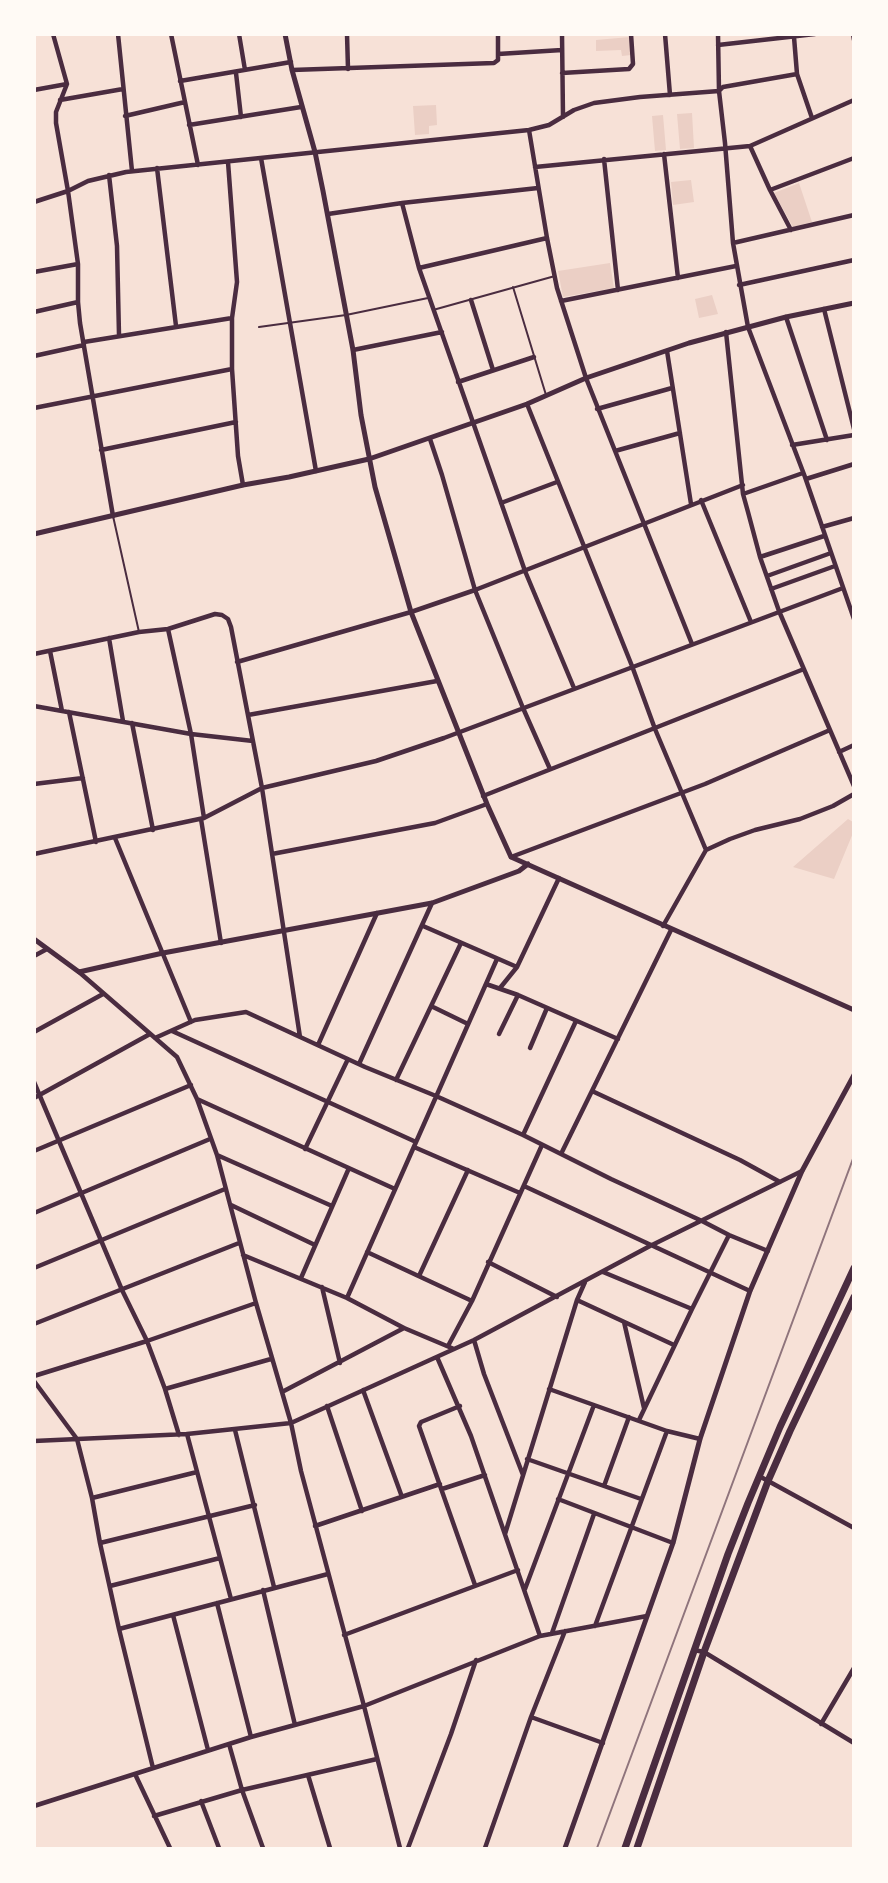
<!DOCTYPE html>
<html>
<head>
<meta charset="utf-8">
<style>
  body { margin:0 }
  #map { position:relative; width:888px; height:1883px; overflow:hidden; background:#f7e1d7; font-family:"Noto Serif",serif }
  canvas { display:block }
  .frame { position:absolute; inset:0; border:36px solid #fffaf5; pointer-events:none }
</style>
</head>
<body>
<div id="map">
<canvas width="888" height="1883"></canvas>
<div class="frame"></div>
</div>
<script>
const ctx = document.querySelector('canvas').getContext('2d');
ctx.lineJoin = 'round';
function paint(path, color) {
  ctx.fillStyle = color;
  ctx.fill(path, 'evenodd');
}
function poly(rows) {
  const path = new Path2D();
  for (const r of rows) {
    path.moveTo(r[0], r[1]);
    for (let i = 2; i < r.length; i += 2) path.lineTo(r[i], r[i + 1]);
  }
  return path;
}
function strokePath(path, color, width, dash) {
  ctx.strokeStyle = color;
  ctx.lineWidth = width;
  ctx.lineCap = dash ? 'butt' : 'round';
  ctx.setLineDash(dash || []);
  ctx.stroke(path);
}
const green = poly([
  [630,37,631,55,622,56,621,50,596,51,596,40],
  [436,105,437,125,429,126,429,134,415,135,413,106],
  [692,113,694,148,680,149,677,114],
  [663,115,666,150,655,151,652,116],
  [691,180,694,202,673,205,671,182],
  [799,183,812,222,793,227,774,193],
  [610,263,614,288,563,297,558,271],
  [712,295,718,314,699,318,695,299],
  [848,819,853,822,853,833,834,879,793,867]
]);
const service = poly([
  [513,287,546,395],
  [433,310,555,276],
  [259,327,346,315,428,298],
  [113,516,139,632]
]);
const minor = poly([
  [53,34,67,84,56,112,56,123,68,191,78,264,78,302,80,323,113,516],
  [118,34,132,171],
  [171,34,198,165],
  [239,34,245,70],
  [347,34,348,69],
  [562,34,563,117],
  [665,34,670,95],
  [718,34,719,91,725,143,733,243,748,327,805,477,854,619],
  [853,34,854,40],
  [794,37,797,74,812,118],
  [718,45,815,34],
  [498,54,562,50],
  [292,70,494,63,498,60,498,34],
  [236,73,241,117],
  [562,73,629,69,633,64,631,34],
  [180,81,291,62],
  [34,90,67,84],
  [60,100,123,89],
  [125,116,185,102],
  [189,125,301,107],
  [529,130,547,238,557,288,586,378,692,644],
  [750,146,770,190,854,158],
  [664,154,678,278],
  [261,158,316,471],
  [604,159,618,290],
  [228,162,237,282,232,318],
  [535,167,750,146,854,100],
  [157,168,176,326],
  [109,175,117,246,119,335],
  [770,190,791,230],
  [34,202,68,191,88,181,126,172,529,130,549,125,574,110,594,103,640,97,719,91,723,87,797,74],
  [402,203,419,268,525,571,574,688],
  [328,214,402,203,538,188],
  [733,243,854,215],
  [419,268,547,238],
  [34,272,78,264],
  [739,285,854,260],
  [471,300,493,370],
  [561,301,736,266],
  [824,309,854,429],
  [34,312,78,302],
  [786,317,827,440],
  [84,342,232,318,232,369,238,456,243,485],
  [353,350,442,332],
  [667,351,691,504],
  [34,356,84,345],
  [458,382,534,357],
  [527,404,632,666,655,729,706,850,663,926],
  [34,408,232,369],
  [597,409,672,388],
  [430,439,442,475,475,590,523,708,550,769],
  [792,445,854,435],
  [101,450,236,422],
  [615,451,680,433],
  [806,479,854,464],
  [743,494,803,473],
  [701,500,751,622],
  [501,503,557,482],
  [822,527,854,518],
  [760,557,824,536],
  [767,576,831,553],
  [771,589,835,566],
  [168,629,191,734,204,818],
  [109,638,123,721],
  [50,651,62,711],
  [34,654,139,632,168,629,215,614,222,615,228,619,231,627,262,788,300,1037],
  [237,662,411,612,475,590,743,485],
  [34,706,191,734,253,741],
  [69,712,96,842],
  [248,715,437,681],
  [132,723,153,830],
  [830,730,854,786],
  [839,752,854,745],
  [34,784,83,778],
  [483,796,804,669],
  [201,819,221,943],
  [115,838,191,1022],
  [706,850,730,839,755,830,800,819,833,806,854,794],
  [34,854,204,818,262,788,376,761,444,738,843,588],
  [272,854,435,823,487,804],
  [511,857,705,784,830,730,779,611,760,557,748,512,743,494,726,332],
  [423,926,517,967],
  [34,956,47,949],
  [79,972,177,1057,197,1099,217,1155,256,1303,291,1423,301,1471,364,1706,400,1848],
  [486,984,518,995,618,1039],
  [500,988,517,967,559,878],
  [431,1006,468,1024],
  [172,1031,416,1142],
  [34,1032,103,994],
  [499,1034,518,995],
  [155,1038,195,1020,246,1012,365,1067,436,1096,523,1135,611,1179,702,1221,729,1235,768,1251],
  [318,1045,377,913],
  [530,1048,547,1008],
  [359,1064,432,903],
  [396,1080,461,943],
  [34,1082,122,1290,147,1341,165,1389,179,1435],
  [592,1091,740,1160,780,1182],
  [34,1098,150,1034],
  [197,1099,395,1189],
  [523,1135,576,1021],
  [414,1147,520,1193],
  [305,1149,348,1059],
  [34,1151,191,1085],
  [561,1154,671,930],
  [217,1155,332,1206],
  [524,1186,750,1291],
  [231,1205,315,1245],
  [34,1213,210,1139],
  [367,1252,472,1301],
  [243,1255,347,1298,404,1328,454,1349],
  [488,1262,557,1297],
  [34,1268,225,1189],
  [603,1272,692,1309],
  [419,1276,468,1170],
  [301,1278,349,1168],
  [322,1287,340,1363],
  [347,1298,497,959],
  [577,1300,674,1345],
  [624,1322,644,1408],
  [34,1324,239,1243],
  [474,1340,484,1374,523,1475],
  [448,1346,472,1301,542,1145],
  [437,1357,471,1436,540,1636],
  [34,1376,147,1341,256,1303],
  [34,1381,77,1439,92,1498,100,1543,119,1629,153,1768],
  [165,1389,271,1359],
  [549,1389,667,1431,700,1439],
  [363,1390,402,1497],
  [282,1392,404,1328],
  [327,1406,362,1511],
  [460,1406,426,1420,421,1422,419,1426,475,1585],
  [639,1420,692,1309,729,1235],
  [235,1430,274,1587],
  [187,1434,231,1599],
  [34,1441,187,1434,291,1423,474,1340,650,1246,802,1171],
  [527,1459,641,1499],
  [759,1476,854,1528],
  [604,1486,629,1417],
  [442,1489,485,1475],
  [92,1498,197,1472],
  [558,1499,673,1543],
  [315,1526,440,1484],
  [505,1534,577,1300,585,1282],
  [100,1543,255,1505],
  [110,1586,220,1558],
  [525,1589,594,1405],
  [263,1590,295,1725],
  [217,1603,251,1737],
  [173,1615,208,1750],
  [595,1626,667,1431],
  [119,1629,328,1574],
  [552,1633,594,1514],
  [344,1635,518,1570],
  [694,1650,704,1652,854,1743],
  [531,1717,603,1743],
  [821,1724,854,1668],
  [229,1744,242,1790,263,1848],
  [135,1774,170,1848],
  [308,1775,330,1848],
  [201,1801,219,1848],
  [34,1806,251,1737,364,1706,540,1636,647,1616],
  [154,1816,242,1790,377,1759],
  [408,1848,451,1734,476,1660],
  [485,1848,531,1717,565,1631]
]);
const tertiary = poly([
  [285,34,292,70,315,152,323,191,353,350,361,415,375,487,411,612,487,804,511,857,854,1010],
  [34,534,243,485,289,477,369,459,527,404,586,378,689,343,786,317,854,303],
  [34,939,79,972,163,953,432,903,519,871,528,864],
  [565,1848,673,1543,700,1439,750,1291,802,1171,854,1075]
]);
const primary = poly([
  [625,1848,728,1554,748,1503,780,1427,854,1268],
  [637,1848,704,1652,768,1481,790,1431,854,1297]
]);
const rail = poly([
  [597,1848,854,1156]
]);
paint(green, '#ebcfc5');
strokePath(service, '#4a2c40', 2);
strokePath(minor, '#4a2c40', 4.5);
strokePath(tertiary, '#4a2c40', 5);
strokePath(primary, '#4a2c40', 7);
strokePath(rail, '#8f747c', 2);
</script>
</body>
</html>
